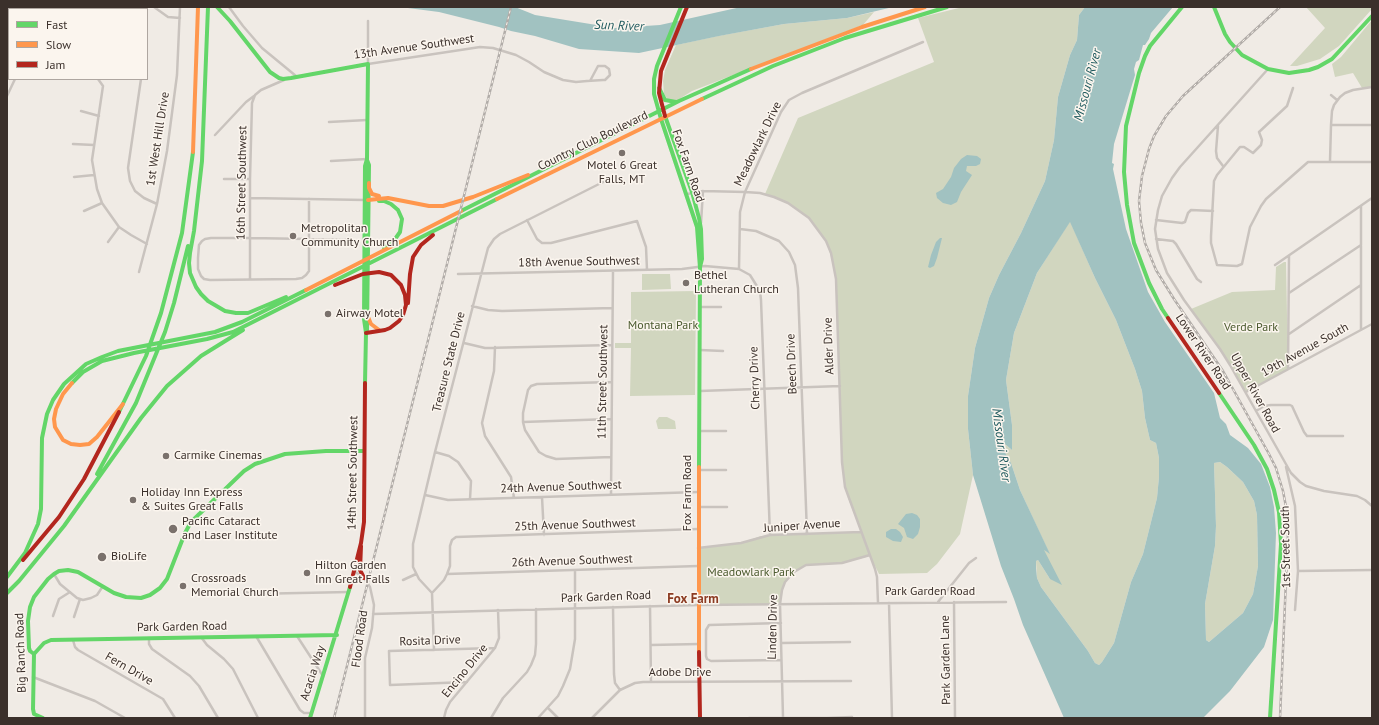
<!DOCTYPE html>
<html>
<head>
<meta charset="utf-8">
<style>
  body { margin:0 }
  #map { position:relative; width:1379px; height:725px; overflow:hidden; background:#f0ebe5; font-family:"PT Sans",sans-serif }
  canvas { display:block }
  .frame { position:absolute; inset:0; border:8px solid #3b302b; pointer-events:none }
  .legend { position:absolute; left:8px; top:8px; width:140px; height:72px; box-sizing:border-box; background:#fbf5ee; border:1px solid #aea6a0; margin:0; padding:5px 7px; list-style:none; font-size:12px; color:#3b302b }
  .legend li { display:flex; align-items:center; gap:8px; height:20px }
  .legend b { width:20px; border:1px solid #aea6a0 }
</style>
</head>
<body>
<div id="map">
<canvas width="1379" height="725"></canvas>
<div class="frame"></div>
<ul class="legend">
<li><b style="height:5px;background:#63d668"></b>Fast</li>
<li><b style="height:5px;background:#ff974d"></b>Slow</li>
<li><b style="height:5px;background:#b3261e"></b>Jam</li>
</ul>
</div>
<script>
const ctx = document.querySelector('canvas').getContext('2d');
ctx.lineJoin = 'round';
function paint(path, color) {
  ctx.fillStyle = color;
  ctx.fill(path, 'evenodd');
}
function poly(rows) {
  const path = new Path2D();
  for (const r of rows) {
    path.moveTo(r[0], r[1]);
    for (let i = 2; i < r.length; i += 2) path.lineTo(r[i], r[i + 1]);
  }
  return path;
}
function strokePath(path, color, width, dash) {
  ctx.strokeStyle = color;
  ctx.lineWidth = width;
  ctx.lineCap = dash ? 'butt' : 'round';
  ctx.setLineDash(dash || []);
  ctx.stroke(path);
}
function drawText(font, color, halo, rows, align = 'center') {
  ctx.font = font + ' "PT Sans",sans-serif';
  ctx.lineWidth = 3;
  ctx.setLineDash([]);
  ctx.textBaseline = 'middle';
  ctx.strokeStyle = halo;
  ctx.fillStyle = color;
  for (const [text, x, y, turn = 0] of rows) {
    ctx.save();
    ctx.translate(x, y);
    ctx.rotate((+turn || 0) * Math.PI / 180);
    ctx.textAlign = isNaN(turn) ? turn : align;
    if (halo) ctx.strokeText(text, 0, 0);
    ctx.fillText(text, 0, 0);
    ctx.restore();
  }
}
const green = poly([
  [963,7,1085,7,1079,15,1077,40,1070,55,1058,97,1054,140,1045,181,1021,233,999,275,989,298,975,348,968,396,968,429,973,475,960,534,937,564,927,573,879,574,870,556,842,563,806,565,794,572,785,582,782,590,780,604,699,605,698,548,741,543,761,536,861,532,848,498,843,476,835,269,826,241,809,218,788,203,765,194,798,118,934,62,918,18],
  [1306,7,1372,7,1372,9,1339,46,1320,59,1297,66,1290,66,1325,28],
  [874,12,863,25,741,72,692,91,676,101,668,100,664,94,663,81,665,70,676,45,718,36,784,24,847,18],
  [1372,20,1372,87,1362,88,1353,73,1335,77,1332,64,1341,57],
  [1070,221,1095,278,1116,320,1135,369,1142,391,1145,418,1150,440,1156,443,1159,458,1159,477,1157,498,1143,554,1131,582,1114,643,1102,662,1099,665,1095,663,1088,651,1041,587,1037,578,1036,561,1038,560,1050,579,1043,549,1049,553,1020,490,1011,463,999,442,997,433,1005,444,1012,450,1012,425,1006,380,1014,333,1037,273],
  [1284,262,1286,262,1288,369,1246,392,1230,365,1191,309,1232,292,1275,290,1276,267],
  [642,274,670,274,671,289,642,290],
  [696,291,695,395,630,396,631,348,615,348,615,343,631,343,631,292],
  [659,417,667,417,675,421,676,429,658,429,656,421],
  [1220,462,1227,467,1243,482,1254,501,1257,515,1258,566,1253,594,1243,613,1209,642,1206,640,1205,604,1215,546,1216,526,1214,463]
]);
const water = poly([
  [363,7,515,7,535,15,615,28,660,25,741,7,893,7,847,18,784,24,719,36,639,53,579,49,535,36,511,31,499,27,439,12,400,7,368,8],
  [1085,7,1173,7,1151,33,1149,39,1145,45,1143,45,1139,60,1136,62,1134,69,1135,75,1114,144,1112,163,1114,164,1113,169,1126,229,1148,292,1165,322,1214,393,1220,418,1226,424,1230,435,1248,448,1261,464,1270,487,1274,507,1276,533,1273,620,1264,647,1230,691,1203,718,1064,718,1023,625,1014,599,1001,566,973,475,968,429,968,396,975,348,989,298,999,275,1021,233,1045,181,1054,140,1058,97,1070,55,1077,40,1079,15],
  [1070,222,1095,278,1116,320,1135,369,1142,391,1145,418,1150,440,1156,443,1159,458,1159,477,1157,498,1143,554,1131,582,1114,643,1102,662,1099,665,1095,663,1088,651,1041,587,1037,578,1036,568,1036,561,1038,560,1050,579,1062,585,1044,550,1050,554,1020,490,1011,463,999,442,997,435,1005,444,1012,450,1012,425,1006,380,1014,333,1037,273],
  [1220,462,1227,467,1243,482,1254,501,1257,515,1258,566,1253,594,1243,613,1209,642,1206,640,1205,604,1215,546,1216,526,1214,463],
  [967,155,977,156,981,159,980,164,976,166,967,166,966,171,972,175,961,192,957,202,951,205,943,203,937,198,936,193,943,189,951,177,954,168,961,159],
  [940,238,942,238,937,258,934,266,930,268,928,267,931,255,936,242],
  [912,513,917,515,920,519,920,527,918,534,913,539,907,537,904,528,898,524,906,514],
  [891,529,896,529,900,532,903,537,901,542,893,541,886,537,886,532]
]);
const street = poly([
  [10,7,11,9],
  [154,7,168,17,180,18],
  [229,7,243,26,262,48,296,76],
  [125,9,125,7],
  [368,21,368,64,467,49,480,47,493,48,516,55,529,62,544,72,563,80,576,82,587,81,603,80,605,80,610,75,609,69,605,66,598,66,590,81],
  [1268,69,1180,167,1172,178,1162,196,1158,210,1155,229,1158,249,1167,273,1184,300,1220,349,1230,365,1291,473,1300,482,1306,486,1324,491,1357,496,1365,500,1372,506],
  [98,79,103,86,92,160,97,189,102,203,119,227,131,235,147,244],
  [141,79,128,168,130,181,135,191,144,198,157,204],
  [1293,88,1287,106,1259,132,1262,140,1261,145,1253,153,1244,147,1240,147,1217,175,1214,181,1211,236,1211,243,1217,265,1237,266,1242,264,1250,227,1261,206,1266,199,1308,162,1372,162],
  [1331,95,1337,100],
  [7,96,15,79],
  [81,111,99,116],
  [329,122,367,120],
  [1331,125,1372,125],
  [1218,126,1216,151,1217,158,1223,166],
  [215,135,246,102,254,96],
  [73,144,94,145],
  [331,161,367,159],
  [1330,161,1331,125,1332,111,1334,105,1340,97,1345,93,1353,90,1372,87],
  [74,177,94,175],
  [224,179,250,179],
  [687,194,703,191,745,192,760,193,774,197,788,203,809,218,826,241,831,253,836,279,842,462,845,487,875,569,877,577,878,603],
  [250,198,365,200],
  [309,199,309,271,306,275,302,278,296,279,210,280,204,279,201,276,198,269,198,258,199,245,202,241,205,239,211,238,250,238,309,239,354,240],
  [84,211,102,203],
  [527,220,537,239,542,243,551,243,637,221,646,247,647,270],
  [1156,220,1182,223,1185,222,1188,213,1191,210,1213,211],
  [701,223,703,191],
  [740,229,756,231,779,241,789,252,795,265,798,288,807,534],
  [1156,239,1173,241,1176,244,1197,279,1201,282],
  [108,242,119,227],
  [1275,265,1372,198],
  [739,269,740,212,745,192,781,112,789,100,802,93,923,42],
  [139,272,157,204,167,151,177,75,180,7],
  [458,274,682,269,705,266,739,269,750,275,760,291,761,300,770,535],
  [250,279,250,179,252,103,255,95,261,90,284,80],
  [1289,293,1361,245],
  [472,306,488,310,502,311,612,308],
  [700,307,721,307],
  [1361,329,1361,206],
  [1289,334,1361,285],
  [464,343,485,348,612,345],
  [495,347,494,371,482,423,485,436,511,477,514,498],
  [700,350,723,351],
  [1288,369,1289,256],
  [700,391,840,386],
  [1246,392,1372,324],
  [1256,411,1264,406,1271,405,1290,405,1292,406,1304,432,1307,436,1343,436],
  [523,422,611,419],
  [699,431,726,431],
  [435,452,449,456,458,462,471,481,470,499],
  [611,457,556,459,546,456,539,452,525,430,523,422,523,413,528,390,531,386,537,384,612,382],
  [1286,467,1295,506,1298,571,1295,610],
  [699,470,726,470],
  [425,495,448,500,698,492],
  [611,495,613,271],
  [542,497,544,535],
  [699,507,727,507],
  [698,548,741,543,770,535,861,532],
  [354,571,364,578,370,587,374,605,372,628,365,658,365,718],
  [1298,571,1372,570],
  [54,574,60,584,77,598,83,600,91,598,97,595,103,586],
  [447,574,698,566],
  [403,580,416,574],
  [243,590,250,594,349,592],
  [432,593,444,580,447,574,450,566,450,546,452,540,456,537,698,529],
  [938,602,969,563,976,558],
  [954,602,955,718],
  [889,603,892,718],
  [650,606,651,682],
  [613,607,614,674,615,683,620,690],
  [373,614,699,605,1006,602],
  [53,616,59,599,70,592],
  [74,617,80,599],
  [781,623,709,625,706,630,706,656,707,659,711,661,781,660],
  [256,636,300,710,304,713,311,713],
  [297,636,323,676],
  [201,637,207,645,224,659,233,669,258,718],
  [149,638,149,644,152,649,190,676,199,686,218,718],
  [73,640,75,647,78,650,163,699,175,718],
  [781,643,850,642],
  [651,645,699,644],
  [434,650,432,593,419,579,413,567,413,544,435,452,488,248,494,239,500,234,603,182,609,181],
  [33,677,95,701,125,718],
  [467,682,390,685,389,651,495,648],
  [548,708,558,718],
  [783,717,780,604,782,590,785,582,794,572,806,565,842,563,870,555],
  [444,718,446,710,450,702,495,648,499,638,498,610],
  [491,718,503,698,527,672,531,665,535,655,536,644,536,609],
  [538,718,558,696,563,686,570,669,575,639,575,570],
  [592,718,620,690,635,683,643,682,851,681],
  [749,718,827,718],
  [827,718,852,717]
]);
const fast = poly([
  [208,7,202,161,194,231,190,253,189,263,190,273,196,287,201,294,208,301,225,311,236,313,248,313,286,297],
  [217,7,230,21,270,72,279,78,283,79,291,78,368,64,367,159,365,166,364,319,366,333,365,383],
  [1214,7,1225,34,1230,42,1242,55,1268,69,1289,73,1309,70,1318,67,1332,59,1372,16],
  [659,88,665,100,676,102],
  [702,99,773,66,845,38,947,7],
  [665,116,692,192,699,218,701,229,702,259,700,267],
  [661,119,697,227,700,268,699,467],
  [661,119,654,94,654,79,657,66,681,7],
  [367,160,369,165,367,330],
  [379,201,384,201,391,204,398,210,402,219,400,232,393,242,384,248],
  [461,211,679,101,751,69],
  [1168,318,1162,309,1149,283,1134,243,1127,205,1124,172,1126,126,1139,73,1145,56,1150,46,1182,7],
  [72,383,83,372,102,361,134,353,207,339,233,332,497,199],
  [1219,393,1254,445,1267,469,1274,490,1279,512,1281,544,1270,718],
  [119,412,146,356,161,313,182,233,193,152],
  [97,474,136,403,165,332,174,303,188,246],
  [7,577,25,553,38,524,41,509,42,438,47,414,53,400,64,384,86,364,102,357,118,351,215,332,242,322,306,290],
  [7,593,19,581,64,526,141,418,167,386,201,356,243,330],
  [34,654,30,651,29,648,28,621,30,607,34,597,48,579,54,574,59,571,68,570,78,572,114,593,126,597,141,598,150,595,160,588,167,579,185,533,191,522,244,471,255,464,285,454,326,451,364,451],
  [34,654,44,643,51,640,337,635],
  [34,654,33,709,34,714,43,718],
  [310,718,350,587]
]);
const slow = poly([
  [751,69,862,27,925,7],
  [193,152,198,7],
  [369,183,369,188,372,194,379,196],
  [497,199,702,99],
  [368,200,388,198,429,206,443,206,473,197,528,175],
  [306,290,461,211],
  [368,317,371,324,379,330],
  [72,383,63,394,56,409,54,419,55,427,63,440,71,444,80,445,89,444,97,437,123,404],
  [699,467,699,652]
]);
const jam = poly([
  [665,116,659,93,661,71,687,7],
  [335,285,363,274,379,272,391,275,401,285,405,295,406,305,403,315,399,321,390,328,385,330,366,333],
  [408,303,410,274,413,257,421,245,433,235],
  [1168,318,1219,393],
  [361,546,360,570,364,578],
  [23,560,59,517,84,479,119,412],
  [350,587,361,543,364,522,365,383],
  [699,652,700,718]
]);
const rail = poly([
  [1280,7,1183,96,1166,116,1154,136,1149,149,1142,176,1139,201,1141,223,1145,243,1156,270,1174,299,1223,371,1269,454,1276,468,1283,491,1287,512,1288,534,1280,718],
  [334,718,511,7]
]);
const markers = [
  [622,153,4,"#7a716c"],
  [293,236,4,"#7a716c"],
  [686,283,4,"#7a716c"],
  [328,314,4,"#7a716c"],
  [166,456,4,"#7a716c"],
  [133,500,4,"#7a716c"],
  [173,529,5,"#7a716c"],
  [102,557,5,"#7a716c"],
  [307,573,4,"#7a716c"],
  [183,586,4,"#7a716c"]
];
const streetNames = [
  ["13th Avenue Southwest",414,47,-8],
  ["1st West Hill Drive",158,139,-81],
  ["Country Club Boulevard",593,141,-26],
  ["Meadowlark Drive",758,144,-64],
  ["Fox Farm Road",688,166,71],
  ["16th Street Southwest",242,183,-89],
  ["18th Avenue Southwest",579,262,-1],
  ["Alder Drive",829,346,-92],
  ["19th Avenue South",1305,350,-29],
  ["Lower River Road",1203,352,56],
  ["Treasure State Drive",449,362,-76],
  ["Beech Drive",792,364,-92],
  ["Cherry Drive",755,378,-92],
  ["11th Street Southwest",603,382,-89],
  ["Upper River Road",1255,393,61],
  ["14th Street Southwest",353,473,-89],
  ["24th Avenue Southwest",561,487,-2],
  ["Fox Farm Road",688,493,-90],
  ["25th Avenue Southwest",575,525,-2],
  ["Juniper Avenue",802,526,-4],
  ["1st Street South",1286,547,-91],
  ["26th Avenue Southwest",572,561,-2],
  ["Park Garden Road",930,592],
  ["Park Garden Road",606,597,-2],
  ["Park Garden Road",182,627,-1],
  ["Linden Drive",773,627,-89],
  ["Flood Road",360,639,-82],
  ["Rosita Drive",430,641,-2],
  ["Big Ranch Road",21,653,-92],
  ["Park Garden Lane",946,660,-91],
  ["Fern Drive",129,669,30],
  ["Encino Drive",465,671,-51],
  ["Acacia Way",313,673,-72],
  ["Adobe Drive",680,673]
];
const poiNames = [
  ["Motel 6 Great",622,166,"center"],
  ["Falls, MT",622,180,"center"],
  ["Metropolitan",301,229],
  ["Community Church",301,243],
  ["Bethel",694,276],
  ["Lutheran Church",694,290],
  ["Airway Motel",336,314],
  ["Carmike Cinemas",174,456],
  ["Holiday Inn Express",141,493],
  ["& Suites Great Falls",141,507],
  ["Pacific Cataract",182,522],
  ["and Laser Institute",182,536],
  ["BioLife",111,557],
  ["Hilton Garden",315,566],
  ["Inn Great Falls",315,580],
  ["Crossroads",191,579],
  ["Memorial Church",191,593]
];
const parkNames = [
  ["Montana Park",663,326],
  ["Verde Park",1251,328],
  ["Meadowlark Park",751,573]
];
const waterNames = [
  ["Sun River",619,26,2],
  ["Missouri River",1088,85,-75],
  ["Missouri River",1001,445,82]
];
const neighbourhoodNames = [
  ["Fox Farm",693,599]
];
paint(green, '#d1d6bf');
paint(water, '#a1c2c1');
strokePath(street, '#c9c3be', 2.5);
strokePath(fast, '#63d668', 4);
strokePath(slow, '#ff974d', 4);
strokePath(jam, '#b3261e', 4);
strokePath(rail, '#b1aca8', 2.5);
strokePath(rail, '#fbf5ee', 1, [3]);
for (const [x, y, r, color] of markers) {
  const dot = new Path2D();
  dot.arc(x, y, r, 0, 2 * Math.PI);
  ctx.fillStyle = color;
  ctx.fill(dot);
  strokePath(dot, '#fbf5ee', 1.5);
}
drawText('12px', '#3b302b', '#fbf5ee', streetNames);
drawText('12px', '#3b302b', '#fbf5ee', poiNames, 'left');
drawText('12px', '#4a5a2e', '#fbf5ee', parkNames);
drawText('italic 13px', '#1f5a5e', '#fbf5ee', waterNames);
drawText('bold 13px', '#8c3b22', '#fbf5ee', neighbourhoodNames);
</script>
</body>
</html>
